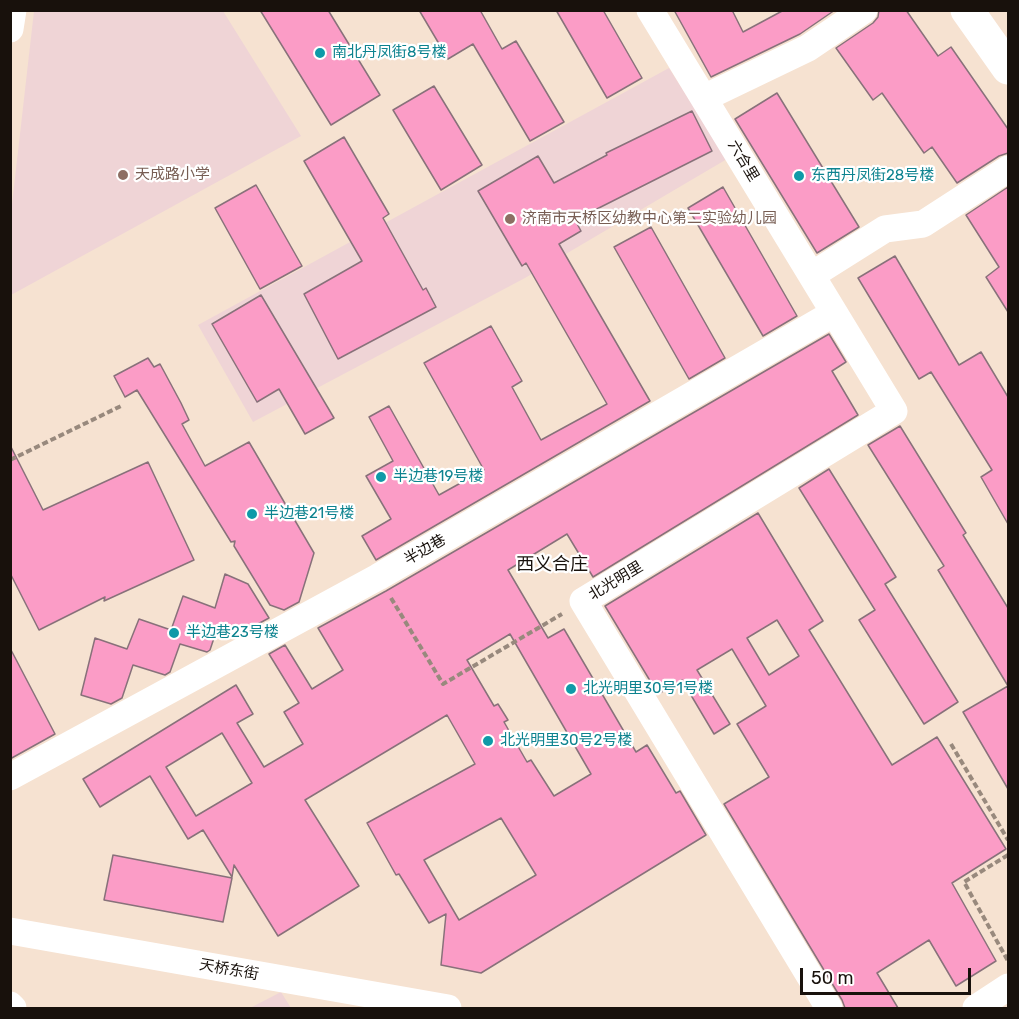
<!DOCTYPE html>
<html>
<head>
<meta charset="utf-8">
<style>
  body { margin:0 }
  #map { position:relative; width:1019px; height:1019px; overflow:hidden; background:#f6e2d1; font-family:Rubik,sans-serif }
  canvas { display:block }
  .frame { position:absolute; inset:0; border:12px solid #18110c; pointer-events:none }
  .scale { position:absolute; left:800px; top:968px; width:171px; height:27px; box-sizing:border-box; border:3px solid #18110c; border-top:0; padding-left:8px; font-size:18px; line-height:21px; white-space:nowrap; color:#18110c; -webkit-text-stroke:4px #fff; paint-order:stroke }
</style>
</head>
<body>
<div id="map">
<canvas width="1019" height="1019"></canvas>
<div class="frame"></div>
<div class="scale">50 m</div>
</div>
<script>
const ctx = document.querySelector('canvas').getContext('2d');
ctx.lineJoin = 'round';
function paint(path, color) {
  ctx.fillStyle = color;
  ctx.fill(path, 'evenodd');
}
function poly(rows) {
  const path = new Path2D();
  for (const r of rows) {
    path.moveTo(r[0], r[1]);
    for (let i = 2; i < r.length; i += 2) path.lineTo(r[i], r[i + 1]);
  }
  return path;
}
function strokePath(path, color, width, dash) {
  ctx.strokeStyle = color;
  ctx.lineWidth = width;
  ctx.lineCap = dash ? 'butt' : 'round';
  ctx.setLineDash(dash || []);
  ctx.stroke(path);
}
function drawText(font, color, halo, rows, align = 'center') {
  ctx.font = font + ' Rubik,"Noto Sans SC",sans-serif';
  ctx.lineWidth = 4.5;
  ctx.setLineDash([]);
  ctx.textBaseline = 'middle';
  ctx.strokeStyle = halo;
  ctx.fillStyle = color;
  for (const [text, x, y, turn = 0] of rows) {
    ctx.save();
    ctx.translate(x, y);
    ctx.rotate((+turn || 0) * Math.PI / 180);
    ctx.textAlign = isNaN(turn) ? turn : align;
    if (halo) ctx.strokeText(text, 0, 0);
    ctx.fillText(text, 0, 0);
    ctx.restore();
  }
}
const commercial = poly([
  [34,11,223,11,301,136,11,295,11,213],
  [669,68,727,159,525,278,253,422,198,325],
  [281,992,291,1008,250,1008]
]);
const building = poly([
  [260,10,328,10,380,95,331,125,260,10],
  [419,10,480,10,502,49,516,41,564,122,530,141,473,44,448,59,419,10],
  [556,10,603,10,642,78,607,98,556,10],
  [674,10,732,10,743,32,784,10,835,10,800,34,711,77,674,10],
  [879,10,906,10,938,56,951,47,1008,129,1008,153,999,156,957,183,932,147,924,153,882,93,873,100,836,48,873,23,878,17,879,10],
  [434,86,482,165,441,190,393,110,434,86],
  [777,93,859,227,817,253,735,119,777,93],
  [692,111,712,151,575,220,581,231,559,244,650,401,376,560,362,536,391,519,366,476,393,461,369,417,389,406,439,495,484,470,424,363,491,326,522,381,512,387,541,440,607,404,526,263,522,266,478,191,538,156,554,183,607,155,606,153,692,111],
  [344,137,389,214,383,218,423,290,426,288,436,307,338,359,304,294,362,261,304,161,344,137],
  [256,185,302,266,260,289,215,208,256,185],
  [723,187,797,316,763,336,688,208,723,187],
  [1008,187,1008,312,986,277,999,267,966,215,1008,187],
  [651,227,725,358,689,379,614,247,651,227],
  [895,256,959,365,981,352,1008,397,1008,524,981,477,992,470,931,372,919,379,858,278,895,256],
  [261,295,334,418,305,434,279,389,257,402,212,324,261,295],
  [829,334,846,362,832,371,858,415,593,577,567,534,508,570,548,638,564,629,636,752,647,745,676,793,680,791,706,835,481,973,441,965,446,914,429,923,399,874,396,875,367,823,475,764,447,715,305,800,359,886,278,936,234,865,232,877,203,830,188,839,150,776,100,807,83,779,236,685,253,714,237,723,264,767,303,744,284,712,299,703,269,654,285,645,312,689,343,670,318,628,386,591,829,334],
  [510,634,591,774,554,796,531,760,527,762,504,722,508,720,498,704,494,706,467,660,510,634],
  [222,733,252,783,196,816,166,767,222,733],
  [501,818,536,875,459,920,424,860,501,818],
  [148,358,154,367,160,364,181,403,189,420,182,424,205,466,249,442,314,553,299,602,284,610,270,605,234,546,235,541,231,542,137,390,125,397,114,376,148,358],
  [900,426,966,533,963,535,1008,608,1008,789,963,712,1008,686,938,570,944,566,868,445,900,426],
  [10,445,43,510,148,462,194,560,104,601,105,597,39,630,10,573,10,445],
  [829,469,896,577,885,584,958,702,924,724,859,620,875,610,799,488,829,469],
  [758,513,823,621,809,630,892,765,937,737,1006,849,952,883,996,961,956,986,929,940,877,973,898,1008,845,1008,842,1000,724,804,769,777,737,724,766,706,732,649,697,670,730,724,714,734,682,680,658,694,605,606,758,513],
  [777,620,799,656,769,675,747,638,777,620],
  [225,574,248,584,269,618,241,633,218,626,210,650,207,652,180,644,170,672,165,675,133,665,122,698,111,704,81,695,95,638,127,649,139,619,171,630,183,596,215,608,225,574],
  [10,648,55,734,10,759,10,648],
  [113,855,232,878,223,922,104,900,113,855]
]);
const path = poly([
  [10,460,121,406],
  [391,598,443,684,562,614],
  [951,744,1008,840],
  [1008,855,964,882,1008,961]
]);
const minor = poly([
  [650,10,894,411,583,601,829,1008],
  [10,29,13,10],
  [704,98,808,48,864,10],
  [812,275,885,229,923,224,1008,169],
  [10,777,378,577,834,313],
  [10,931,448,1008],
  [10,1005,13,1008],
  [976,1008,1008,987]
]);
const major = poly([
  [967,10,1008,68]
]);
const markers = [
  [320,53,6,"#0f9aa8"],
  [123,175,6,"#8d6e63"],
  [799,176,6,"#0f9aa8"],
  [510,219,6,"#8d6e63"],
  [381,477,6,"#0f9aa8"],
  [252,514,6,"#0f9aa8"],
  [174,633,6,"#0f9aa8"],
  [571,689,6,"#0f9aa8"],
  [488,741,6,"#0f9aa8"]
];
const cultureNames = [
  ["南北丹凤街8号楼",332,53],
  ["东西丹凤街28号楼",811,176],
  ["半边巷19号楼",393,477],
  ["半边巷21号楼",264,514],
  ["半边巷23号楼",186,633],
  ["北光明里30号1号楼",583,689],
  ["北光明里30号2号楼",500,741]
];
const streetNames = [
  ["六合里",743,161,59],
  ["半边巷",425,550,-30],
  ["北光明里",616,581,-31],
  ["天桥东街",229,970,10]
];
const educationNames = [
  ["天成路小学",135,175],
  ["济南市天桥区幼教中心第二实验幼儿园",522,219]
];
const quarterNames = [
  ["西义合庄",552,565]
];
paint(commercial, '#efd4d6');
paint(building, '#fb9cc6');
strokePath(building, '#88717a', 1.5);
strokePath(path, '#98897d', 4, [6, 3]);
strokePath(minor, '#fff', 27);
strokePath(major, '#fff', 33);
for (const [x, y, r, color] of markers) {
  const dot = new Path2D();
  dot.arc(x, y, r, 0, 2 * Math.PI);
  ctx.fillStyle = color;
  ctx.fill(dot);
  strokePath(dot, '#fff', 2);
}
drawText('15px', '#0d838f', '#fff', cultureNames, 'left');
drawText('15px', '#18110c', '#fff', streetNames);
drawText('15px', '#785e54', '#fff', educationNames, 'left');
drawText('18px', '#18110c', '#fff', quarterNames);
</script>
</body>
</html>
